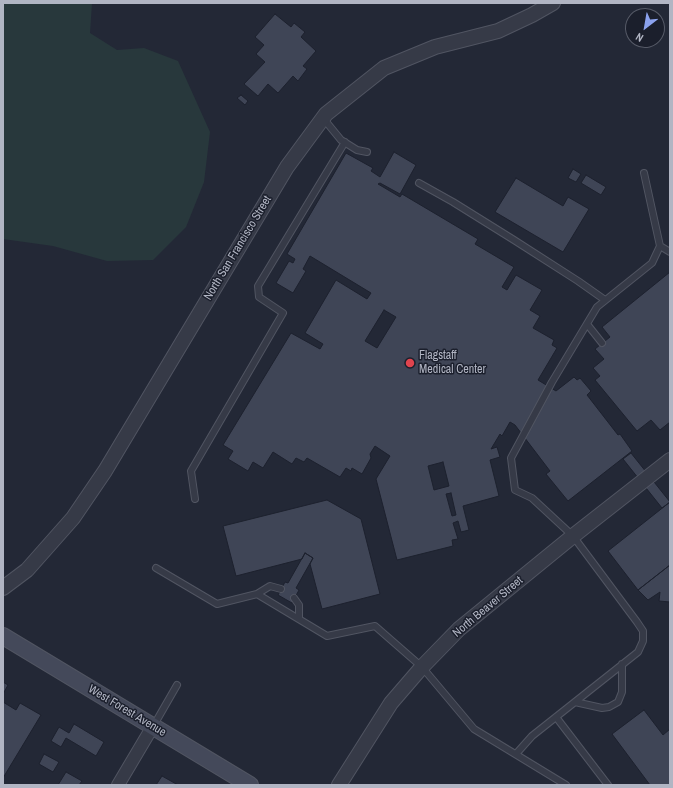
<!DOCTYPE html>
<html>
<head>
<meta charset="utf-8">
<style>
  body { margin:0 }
  #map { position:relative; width:673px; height:788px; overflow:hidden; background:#232836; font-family:"Archivo Narrow",sans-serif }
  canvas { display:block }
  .frame { position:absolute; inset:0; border:4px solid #b1b5c3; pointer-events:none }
  .north { position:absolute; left:625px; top:8px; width:40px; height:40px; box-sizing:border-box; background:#1b1f2c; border:1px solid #575b68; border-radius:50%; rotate:211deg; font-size:11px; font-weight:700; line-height:16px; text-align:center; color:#b1b5c3 }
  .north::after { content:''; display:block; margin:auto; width:14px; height:18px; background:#8ba2ee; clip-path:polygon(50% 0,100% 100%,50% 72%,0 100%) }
</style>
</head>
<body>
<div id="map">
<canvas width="673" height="788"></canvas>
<div class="frame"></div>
<div class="north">N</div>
</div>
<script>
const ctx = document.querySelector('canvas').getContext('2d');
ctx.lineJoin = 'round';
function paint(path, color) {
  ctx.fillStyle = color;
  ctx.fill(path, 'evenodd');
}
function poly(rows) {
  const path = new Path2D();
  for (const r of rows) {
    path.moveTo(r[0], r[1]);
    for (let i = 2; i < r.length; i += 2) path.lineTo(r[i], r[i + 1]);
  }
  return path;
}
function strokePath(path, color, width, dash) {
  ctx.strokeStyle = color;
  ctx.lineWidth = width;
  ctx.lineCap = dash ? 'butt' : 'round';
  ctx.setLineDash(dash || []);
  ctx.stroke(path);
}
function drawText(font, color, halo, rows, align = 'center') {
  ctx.font = font + ' "Archivo Narrow",sans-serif';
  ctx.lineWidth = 3;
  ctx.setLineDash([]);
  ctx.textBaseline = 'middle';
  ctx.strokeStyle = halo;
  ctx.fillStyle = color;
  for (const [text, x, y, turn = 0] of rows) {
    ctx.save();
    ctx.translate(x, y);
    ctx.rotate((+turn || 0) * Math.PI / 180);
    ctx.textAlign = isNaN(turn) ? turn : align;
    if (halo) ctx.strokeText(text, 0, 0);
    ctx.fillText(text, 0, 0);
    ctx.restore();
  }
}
const green = poly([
  [3,3,92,3,90,33,117,50,144,48,178,61,210,132,204,182,186,227,153,260,107,261,53,246,3,239]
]);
const building = poly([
  [275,14,291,27,294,23,305,32,301,37,316,51,303,66,307,69,298,81,293,76,278,93,268,84,258,96,244,84,265,62,256,54,264,45,255,37,275,14],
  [241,95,248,101,245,105,237,98,241,95],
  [394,152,416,165,400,194,380,183,378,184,400,197,402,194,478,239,475,244,514,267,502,287,507,290,516,275,542,290,530,310,540,316,533,328,554,340,552,345,557,348,538,380,556,391,574,377,577,380,580,378,591,391,587,395,618,435,620,434,632,451,568,501,546,474,550,471,515,425,510,422,502,436,500,434,491,449,497,447,500,457,490,460,499,496,463,506,469,530,461,532,458,521,453,523,458,539,452,540,453,546,397,560,376,479,390,456,375,446,370,454,371,458,362,474,352,468,351,471,346,468,340,477,307,458,304,462,296,458,292,464,273,452,263,468,253,462,248,471,228,459,233,451,223,445,291,333,320,349,323,344,305,333,336,280,367,299,371,293,310,256,303,269,306,271,293,293,276,283,289,261,293,263,295,259,287,254,346,153,373,168,371,171,380,177,394,152],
  [384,310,396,317,377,348,365,341,384,310],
  [443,462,449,486,434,490,428,466,443,462],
  [451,493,456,515,452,516,446,494,451,493],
  [573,169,581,174,576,182,568,178,573,169],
  [586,175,606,187,601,195,581,183,586,175],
  [516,178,563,206,568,197,589,209,563,252,495,212,516,178],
  [670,272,670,422,660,430,651,420,637,431,595,380,600,376,593,368,604,359,595,349,610,337,602,327,670,272],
  [631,453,670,502,662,508,623,459,631,453],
  [327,500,361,519,380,594,322,609,310,564,313,558,305,553,302,559,236,576,223,526,327,500],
  [670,502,670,565,638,590,608,551,670,502],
  [305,553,313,558,296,588,299,590,292,603,278,595,285,582,288,583,305,553],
  [670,565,670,602,659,601,660,592,648,600,638,590,670,565],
  [3,682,8,685,3,694,3,682],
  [3,702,16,710,20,703,41,715,3,778,3,702],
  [644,710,663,735,670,729,670,785,650,785,612,734,644,710],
  [74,724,104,742,96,756,66,738,61,747,51,741,59,727,69,733,74,724],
  [44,754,59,762,53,772,39,764,44,754],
  [66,772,82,781,79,785,58,785,66,772],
  [162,776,178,785,156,785,162,776]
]);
const service = poly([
  [323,118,341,140,357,150,367,152],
  [419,183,453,202,514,240,578,281,605,300],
  [660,246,670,252],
  [587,324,602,343],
  [195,499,191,471,283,313,259,297,258,286,345,142],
  [156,568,217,604,257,594,327,636,375,626,422,667,474,729,566,785],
  [257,594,270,586,281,589],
  [294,598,299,605,299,619],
  [575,702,602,708,609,707,618,702,622,692,622,664],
  [556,717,608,785],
  [154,725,177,685],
  [516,754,532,736,638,652,643,641,643,631,637,622,573,536,532,498,515,490,511,458,552,382,597,307,652,263,660,246,644,173]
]);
const minor = poly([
  [118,785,153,726]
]);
const tertiary = poly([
  [3,588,27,570,73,518,105,471,287,167,326,114,384,68,435,47,498,31,532,15,553,3],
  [339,785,391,703,422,667,459,629,573,536,670,460]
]);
const secondary = poly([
  [3,636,250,785]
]);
const markers = [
  [410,363,5,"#e0444e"]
];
const streetNames = [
  ["North San Francisco Street",238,248,-59],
  ["North Beaver Street",488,607,-40],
  ["West Forest Avenue",127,711,31]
];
const poiNames = [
  ["Flagstaff",419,356],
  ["Medical Center",419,370]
];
paint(green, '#28383c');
paint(building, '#3f4556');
strokePath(building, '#1d212e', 1);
strokePath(service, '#515562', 8);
strokePath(minor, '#515562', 14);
strokePath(tertiary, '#515562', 16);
strokePath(secondary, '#515562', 18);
strokePath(service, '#363a47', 6);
strokePath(minor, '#363a47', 12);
strokePath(tertiary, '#363a47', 14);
strokePath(secondary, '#44495a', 16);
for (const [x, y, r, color] of markers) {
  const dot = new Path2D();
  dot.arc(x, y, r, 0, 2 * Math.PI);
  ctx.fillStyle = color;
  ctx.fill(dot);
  strokePath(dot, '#1b1f2c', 1.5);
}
drawText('12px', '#b1b5c3', '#1b1f2c', streetNames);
drawText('12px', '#b1b5c3', '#1b1f2c', poiNames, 'left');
</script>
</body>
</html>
